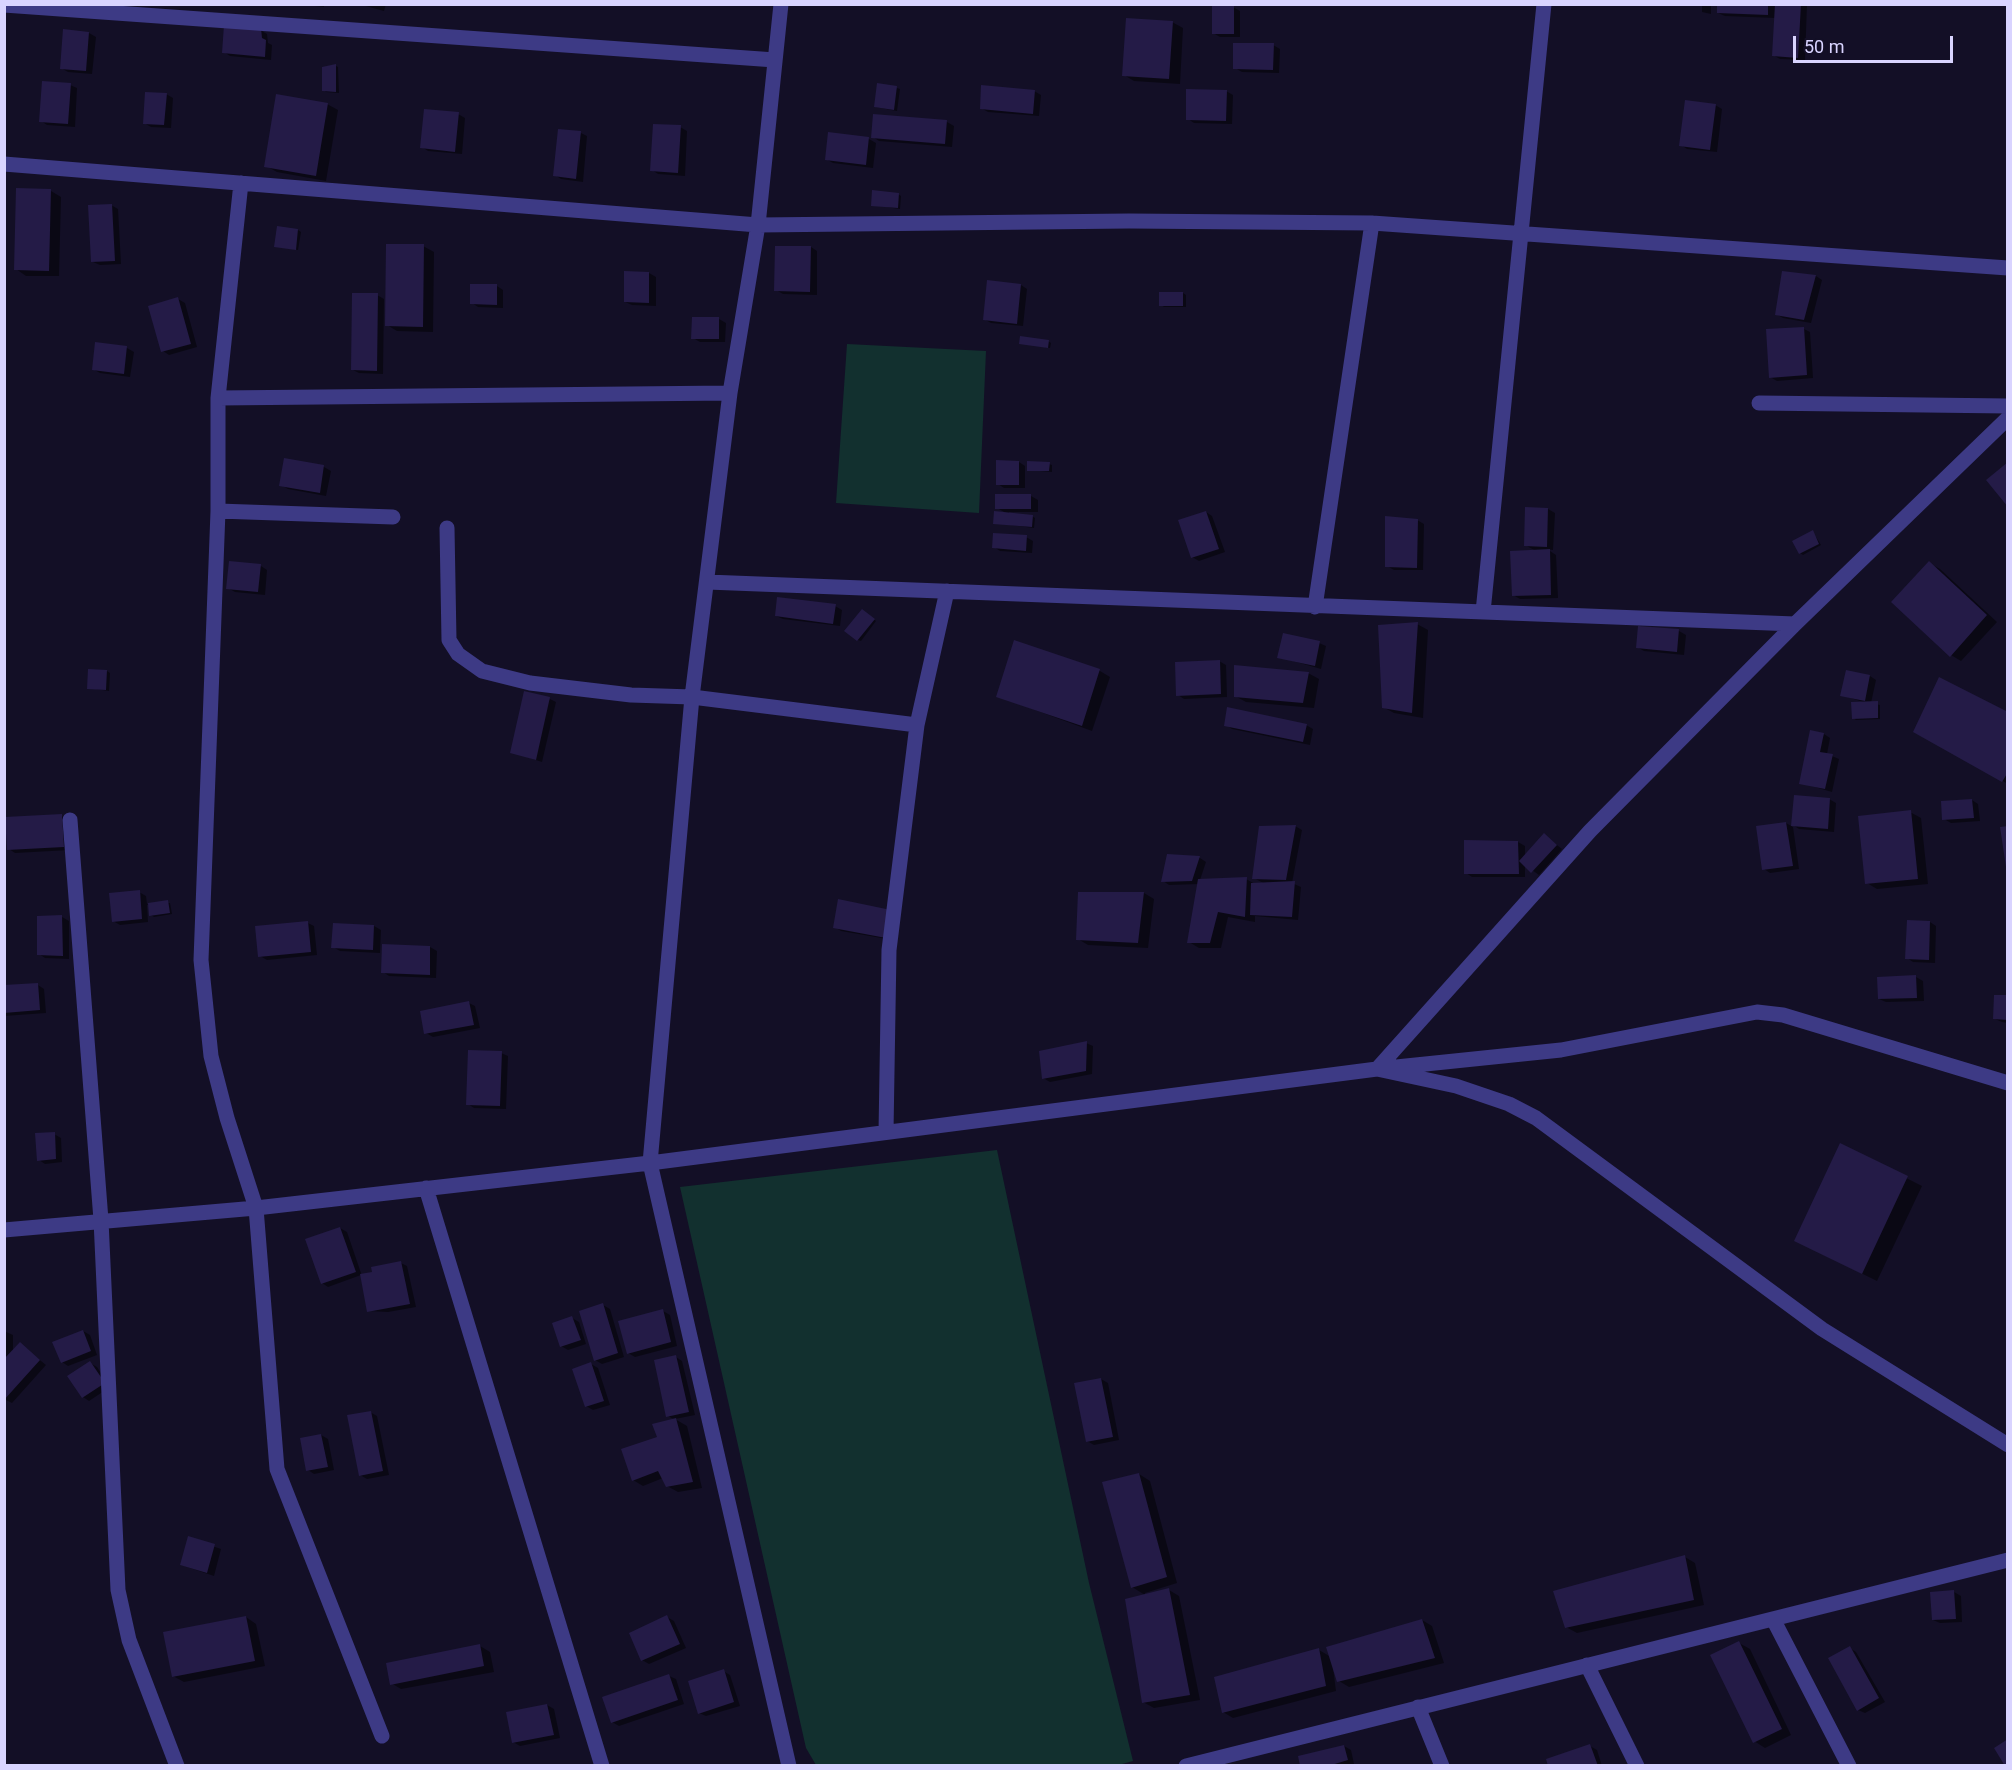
<!DOCTYPE html>
<html>
<head>
<meta charset="utf-8">
<style>
  body { margin:0 }
  #map { position:relative; width:2012px; height:1770px; overflow:hidden; background:#130f26; font-family:Roboto,sans-serif }
  canvas { display:block }
  .frame { position:absolute; inset:0; border:6px solid #d9d4ff; pointer-events:none }
  .scale { position:absolute; left:1793px; top:36px; width:160px; height:27px; box-sizing:border-box; border:3px solid #d9d4ff; border-top:0; padding-left:8px; font-size:18px; line-height:21px; white-space:nowrap; color:#d9d4ff; -webkit-text-stroke:4px #130f26; paint-order:stroke }
</style>
</head>
<body>
<div id="map">
<canvas width="2012" height="1770"></canvas>
<div class="frame"></div>
<div class="scale">50 m</div>
</div>
<script>
const ctx = document.querySelector('canvas').getContext('2d');
ctx.lineJoin = 'round';
function paint(path, color) {
  ctx.fillStyle = color;
  ctx.fill(path, 'evenodd');
}
function poly(rows) {
  const path = new Path2D();
  for (const r of rows) {
    path.moveTo(r[0], r[1]);
    for (let i = 2; i < r.length; i += 2) path.lineTo(r[i], r[i + 1]);
  }
  return path;
}
function strokePath(path, color, width, dash) {
  ctx.strokeStyle = color;
  ctx.lineWidth = width;
  ctx.lineCap = dash ? 'butt' : 'round';
  ctx.setLineDash(dash || []);
  ctx.stroke(path);
}
const green = poly([
  [847,344,986,351,979,513,836,503],
  [997,1150,1089,1583,1133,1761,1115,1766,816,1765,806,1748,680,1187]
]);
const shadow = poly([
  [297,4,324,4,324,7],
  [358,4,386,4,384,11],
  [1702,4,1711,4,1711,14,1702,12],
  [1718,4,1807,4,1805,60,1780,59,1773,55,1775,18,1725,16,1718,13],
  [1233,7,1240,11,1240,37,1220,37,1213,33],
  [1172,22,1183,28,1180,84,1134,81,1124,75],
  [260,30,267,34,268,43,272,45,271,60,230,56,224,52],
  [89,33,96,37,92,74,68,72,61,68],
  [1273,45,1280,49,1279,73,1242,72,1235,68],
  [336,66,338,67,339,93,326,92,323,90],
  [70,85,77,88,75,127,47,125,41,121],
  [897,88,900,89,897,111,875,107],
  [1034,91,1041,95,1039,116,988,112,981,108],
  [1226,91,1233,95,1232,124,1194,123,1188,119],
  [166,94,173,98,171,128,151,127,144,123],
  [327,104,338,110,326,181,277,172,266,166],
  [1715,105,1722,109,1717,152,1687,149,1681,145],
  [458,114,465,118,462,154,428,151,422,147],
  [874,115,947,122,954,126,952,147,879,141,873,137],
  [680,127,687,131,685,176,658,174,652,170],
  [581,133,587,136,583,182,561,179,555,175],
  [829,134,869,139,876,143,873,168,833,163,826,159],
  [51,191,61,197,59,276,26,276,16,269],
  [898,194,901,196,900,209,872,205],
  [111,205,118,209,121,264,100,265,93,262],
  [298,230,301,232,298,250,276,246],
  [423,246,434,252,433,332,397,331,387,325],
  [811,247,817,251,817,295,783,294,776,290],
  [626,273,649,273,656,277,656,306,632,305,625,302],
  [1784,273,1816,276,1822,280,1811,323,1783,318,1776,314],
  [1021,285,1027,289,1023,326,991,323,984,319],
  [497,286,503,290,503,308,478,307,472,303],
  [1161,293,1183,293,1186,295,1186,307,1164,307,1161,305],
  [377,295,384,299,383,374,359,373,353,370],
  [178,299,185,303,197,347,169,355,163,351],
  [719,319,726,323,725,342,700,342,693,338],
  [1804,329,1810,332,1813,378,1777,381,1770,377],
  [1048,341,1051,343,1050,348,1021,343],
  [96,344,127,348,134,352,130,377,100,373,93,369],
  [285,460,324,467,331,471,326,496,288,489,281,485],
  [1019,462,1025,466,1025,488,1004,488,998,484],
  [1049,464,1052,465,1052,472,1028,470],
  [1031,496,1038,500,1038,512,1009,512,1009,514,1032,516,1035,518,1034,528,995,523,1008,514,997,508],
  [1526,509,1548,509,1555,513,1553,550,1547,549,1556,555,1558,598,1520,599,1513,595,1536,551,1525,545],
  [1206,512,1212,516,1225,552,1199,561,1192,557],
  [1417,520,1424,524,1423,570,1394,570,1387,566],
  [1813,532,1821,545,1803,555,1800,553],
  [1026,537,1033,541,1032,553,1000,551,994,547],
  [1929,563,1940,569,1997,622,1961,661,1951,655],
  [261,566,267,570,265,595,235,592,228,588],
  [835,606,842,610,840,626,783,619,776,616],
  [865,612,876,621,861,641,858,640],
  [1417,624,1428,630,1423,718,1394,713,1383,707],
  [1639,627,1679,631,1686,635,1684,655,1644,651,1637,647],
  [1015,642,1100,671,1110,677,1092,731,997,696],
  [1319,643,1326,646,1321,669,1279,657],
  [1219,661,1226,665,1227,697,1184,699,1178,695],
  [107,671,110,673,109,691,89,688],
  [1308,673,1319,679,1314,708,1246,702,1235,696],
  [1870,676,1876,680,1871,703,1880,705,1880,719,1856,720,1853,718,1863,702,1842,695],
  [550,699,556,702,542,762,511,752],
  [2008,714,2008,784,1915,732],
  [1226,725,1306,725,1313,729,1310,745,1232,729],
  [1824,734,1830,738,1827,754,1839,759,1832,792,1801,783],
  [1829,799,1836,803,1834,832,1799,829,1793,825],
  [1972,800,1978,804,1980,821,1951,823,1944,819],
  [1910,812,1921,818,1928,884,1877,889,1867,883],
  [62,816,68,819,70,850,15,853,9,849],
  [1786,823,1793,827,1799,869,1770,873,1764,869],
  [1295,826,1302,830,1292,883,1301,887,1298,920,1255,916,1255,922,1228,917,1221,948,1199,948,1189,942,1199,884,1169,885,1163,881,1168,855,1200,858,1206,862,1200,880,1246,879,1257,885,1265,884,1254,878],
  [1544,835,1562,849,1539,875,1525,865,1525,877,1472,877,1466,873,1518,842,1525,846,1525,857],
  [139,892,146,896,147,904,170,903,172,914,154,917,151,915,149,904,147,905,148,922,120,925,113,921],
  [1144,893,1154,899,1148,948,1088,945,1078,939],
  [897,915,893,940,841,931,835,927],
  [38,917,62,917,69,921,69,959,45,958,39,954],
  [1930,922,1936,926,1935,963,1913,962,1907,958],
  [308,923,314,926,317,955,267,960,260,956],
  [334,924,374,926,381,930,380,953,340,951,333,947],
  [383,945,430,947,437,951,436,978,389,976,383,972],
  [1916,977,1923,981,1924,1001,1886,1002,1879,999],
  [38,985,44,989,46,1013,4,1016,4,987],
  [2008,997,2008,1023,2002,1022,1995,1019],
  [469,1003,475,1006,480,1028,433,1037,426,1033],
  [1086,1043,1093,1046,1092,1074,1050,1082,1043,1078],
  [501,1053,508,1056,506,1109,474,1108,468,1104],
  [54,1134,61,1138,62,1162,45,1164,39,1160],
  [1841,1145,1922,1186,1877,1281,1796,1241],
  [340,1228,347,1232,362,1276,401,1263,407,1266,416,1307,388,1312,368,1311,361,1275,328,1287,322,1283],
  [603,1305,610,1309,624,1357,602,1364,595,1360],
  [663,1311,670,1315,677,1346,635,1357,628,1353],
  [572,1318,579,1322,586,1344,568,1350,561,1346],
  [4,1331,13,1335,13,1352,20,1344,46,1365,12,1403,4,1399,9,1357,4,1357],
  [83,1331,90,1335,97,1355,68,1366,62,1362],
  [676,1357,682,1361,695,1415,675,1419,687,1426,702,1488,678,1492,667,1486,663,1478,643,1486,633,1480,659,1438,675,1420,668,1416],
  [90,1363,97,1367,110,1387,89,1401,83,1397],
  [591,1364,598,1368,610,1405,593,1410,586,1406],
  [1101,1379,1108,1383,1119,1440,1094,1445,1087,1441],
  [370,1412,377,1416,389,1475,367,1479,360,1475],
  [321,1435,328,1439,334,1470,314,1474,308,1470],
  [1139,1474,1150,1481,1177,1583,1145,1593,1145,1595,1132,1587],
  [189,1538,221,1549,214,1576,181,1565],
  [1685,1557,1695,1563,1704,1605,1577,1633,1566,1627],
  [1169,1590,1179,1596,1200,1700,1154,1708,1143,1702],
  [1954,1592,1961,1596,1962,1622,1940,1623,1933,1620],
  [246,1617,256,1624,265,1666,184,1682,173,1676],
  [667,1617,674,1621,686,1648,649,1664,642,1660],
  [1422,1620,1432,1626,1444,1663,1349,1687,1339,1681,1332,1660,1336,1691,1233,1718,1223,1712,1319,1650,1331,1657],
  [1739,1643,1750,1649,1791,1735,1765,1748,1754,1741],
  [480,1646,490,1652,494,1672,401,1689,391,1683],
  [1850,1648,1856,1652,1885,1702,1865,1713,1858,1710],
  [723,1671,730,1675,740,1706,706,1716,699,1713],
  [669,1676,676,1679,684,1704,619,1726,612,1722],
  [547,1705,554,1709,560,1738,520,1746,513,1742],
  [1344,1746,1351,1750,1354,1764,1301,1766],
  [1590,1746,1597,1750,1602,1766,1549,1766]
]);
const building = poly([
  [1717,4,1768,4,1768,15,1717,13],
  [1775,4,1801,4,1798,58,1772,56],
  [1212,6,1234,6,1234,34,1212,34],
  [1126,18,1173,21,1169,79,1122,76],
  [224,25,261,28,262,38,266,40,265,57,222,53],
  [63,29,89,32,86,71,60,69],
  [1233,43,1274,43,1273,70,1233,69],
  [336,64,336,92,322,91,322,67],
  [42,81,71,83,68,124,39,122],
  [877,83,897,86,894,110,874,107],
  [981,85,1035,90,1033,114,980,109],
  [1186,89,1227,90,1226,121,1186,120],
  [145,92,167,93,164,125,143,124],
  [276,94,328,103,316,176,264,167],
  [1685,100,1716,104,1710,150,1679,146],
  [424,109,459,112,455,152,420,148],
  [873,114,947,120,945,144,871,138],
  [653,124,681,125,678,173,650,171],
  [558,129,581,131,576,179,553,176],
  [828,132,869,137,866,165,825,160],
  [16,188,51,189,49,271,14,270],
  [872,190,899,193,898,208,871,206],
  [112,204,115,261,91,262,88,205],
  [277,226,298,229,296,250,274,247],
  [386,244,424,244,423,327,385,326],
  [775,246,811,246,810,292,774,291],
  [624,271,649,272,649,303,624,302],
  [1782,271,1816,275,1804,320,1775,315],
  [987,280,1021,284,1017,324,983,320],
  [470,284,497,284,497,305,470,304],
  [1159,292,1183,292,1183,306,1159,306],
  [352,293,378,293,377,371,351,370],
  [178,297,191,344,161,352,148,306],
  [692,317,719,317,719,339,691,339],
  [1804,327,1807,375,1769,378,1766,329],
  [1020,336,1049,340,1048,348,1019,344],
  [95,342,127,346,124,374,92,370],
  [284,458,324,465,320,493,279,486],
  [996,460,1019,461,1019,485,996,485],
  [1027,461,1050,462,1049,471,1027,471],
  [2008,462,2008,507,1986,480],
  [995,494,1031,494,1031,509,995,509],
  [1525,507,1548,508,1547,547,1524,546],
  [994,511,1033,515,1032,527,993,524],
  [1206,511,1219,549,1191,558,1178,520],
  [1385,516,1418,519,1417,568,1385,567],
  [1813,530,1819,544,1799,554,1792,541],
  [993,533,1027,535,1026,551,992,548],
  [1550,549,1551,595,1512,596,1510,551],
  [229,561,261,564,258,592,226,589],
  [1929,561,1987,615,1950,657,1891,602],
  [777,597,836,604,833,624,775,616],
  [862,609,875,619,857,641,844,631],
  [1418,622,1412,713,1382,708,1378,625],
  [1638,626,1679,629,1677,652,1636,648],
  [1283,633,1320,641,1315,666,1277,658],
  [1014,640,1100,669,1082,726,996,697],
  [1220,660,1221,694,1176,696,1175,662],
  [1234,665,1309,672,1303,703,1234,697],
  [88,669,107,670,106,690,87,689],
  [1846,670,1870,675,1865,701,1840,696],
  [1939,677,2008,712,2008,772,2002,782,1913,732],
  [524,691,550,697,536,760,510,753],
  [1878,701,1878,718,1852,719,1851,702],
  [1227,707,1307,724,1303,742,1224,726],
  [1810,730,1824,733,1820,752,1833,754,1825,789,1799,784],
  [1794,795,1830,798,1828,829,1791,826],
  [1972,799,1974,818,1942,820,1941,801],
  [1911,810,1918,879,1865,884,1858,816],
  [62,814,64,847,7,850,5,817],
  [1786,822,1793,866,1762,870,1756,826],
  [1296,825,1286,880,1252,879,1259,826],
  [2008,826,2008,867,2006,867,2000,827],
  [1544,833,1557,845,1531,873,1519,861],
  [1464,840,1518,841,1519,874,1464,874],
  [1167,854,1200,856,1192,881,1161,882],
  [1247,877,1245,917,1218,912,1210,943,1187,943,1198,879],
  [1295,881,1292,917,1250,915,1251,883],
  [140,890,142,919,112,922,109,893],
  [1078,892,1144,892,1138,943,1076,940],
  [838,899,891,910,886,938,833,928],
  [168,900,170,913,149,916,148,903],
  [62,915,63,956,37,955,37,916],
  [1907,920,1930,921,1929,960,1905,959],
  [308,921,311,952,258,957,255,926],
  [333,923,374,925,373,950,331,948],
  [382,944,430,946,430,975,381,973],
  [1916,975,1917,998,1878,999,1877,977],
  [38,983,40,1010,4,1013,4,985],
  [1994,995,2008,995,2008,1020,1993,1019],
  [469,1001,474,1025,424,1034,420,1011],
  [1087,1041,1086,1071,1042,1079,1039,1051],
  [468,1050,502,1051,500,1106,466,1105],
  [55,1132,56,1159,37,1161,35,1133],
  [1840,1143,1908,1176,1862,1274,1794,1241],
  [340,1227,356,1272,321,1284,305,1239],
  [401,1261,410,1304,367,1312,360,1274,372,1272,371,1267],
  [603,1303,618,1353,594,1361,579,1311],
  [663,1309,671,1342,627,1354,618,1321],
  [572,1316,581,1340,560,1347,552,1323],
  [83,1330,91,1351,61,1363,52,1342],
  [20,1342,40,1360,4,1400,4,1359],
  [676,1355,689,1412,666,1417,654,1360],
  [90,1361,105,1383,82,1398,67,1376],
  [591,1362,604,1401,585,1407,572,1369],
  [1101,1378,1113,1437,1086,1442,1074,1383],
  [371,1411,383,1471,359,1476,347,1415],
  [676,1418,693,1482,666,1487,658,1471,632,1481,621,1449,657,1437,652,1424],
  [321,1434,328,1467,306,1471,300,1438],
  [1139,1473,1167,1577,1131,1588,1102,1482],
  [188,1536,215,1544,207,1573,180,1565],
  [1685,1555,1694,1600,1565,1628,1553,1591],
  [1169,1588,1190,1695,1142,1703,1125,1599],
  [1954,1590,1956,1619,1932,1620,1930,1592],
  [667,1615,680,1644,641,1661,629,1633],
  [246,1616,255,1661,172,1677,163,1632],
  [1422,1619,1435,1658,1337,1682,1326,1647],
  [1739,1641,1782,1729,1753,1743,1710,1655],
  [480,1644,484,1666,390,1685,386,1663],
  [1850,1646,1879,1698,1857,1711,1828,1658],
  [1319,1648,1326,1686,1222,1713,1214,1677],
  [724,1669,734,1702,698,1714,688,1681],
  [669,1674,678,1700,611,1723,602,1697],
  [547,1704,554,1735,512,1743,506,1712],
  [2008,1739,2008,1766,2005,1766,1994,1748],
  [1590,1744,1598,1766,1548,1766,1546,1759],
  [1344,1745,1348,1760,1328,1766,1300,1766,1298,1756]
]);
const street = poly([
  [781,4,758,225,730,393,692,697,650,1163,789,1766],
  [4,5,775,60],
  [4,164,758,225,1129,221,1372,223,2008,268],
  [241,183,218,398,218,511,201,960,211,1056,227,1118,256,1208,277,1469,382,1736],
  [218,398,730,393],
  [1759,403,2008,406],
  [2008,418,1795,624,1590,831,1377,1069,1456,1086,1509,1104,1536,1118,1822,1329,2008,1445],
  [218,511,393,517],
  [447,528,449,640,458,654,482,671,530,683,631,695,692,697,917,725],
  [707,582,1795,624],
  [1315,607,1372,223],
  [1483,612,1544,4],
  [70,820,101,1220,118,1590,129,1640,177,1766],
  [886,1132,889,950,917,725,947,591],
  [426,1188,602,1766],
  [4,1230,256,1208,650,1163,1377,1069,1561,1050,1757,1012,1783,1015,2008,1083],
  [1773,1619,1849,1766],
  [1587,1665,1637,1766],
  [1418,1707,1442,1766],
  [1186,1766,2008,1560]
]);
paint(green, '#12302f');
paint(shadow, '#0007');
paint(building, '#241b47');
strokePath(street, '#3d3a85', 15);
</script>
</body>
</html>
